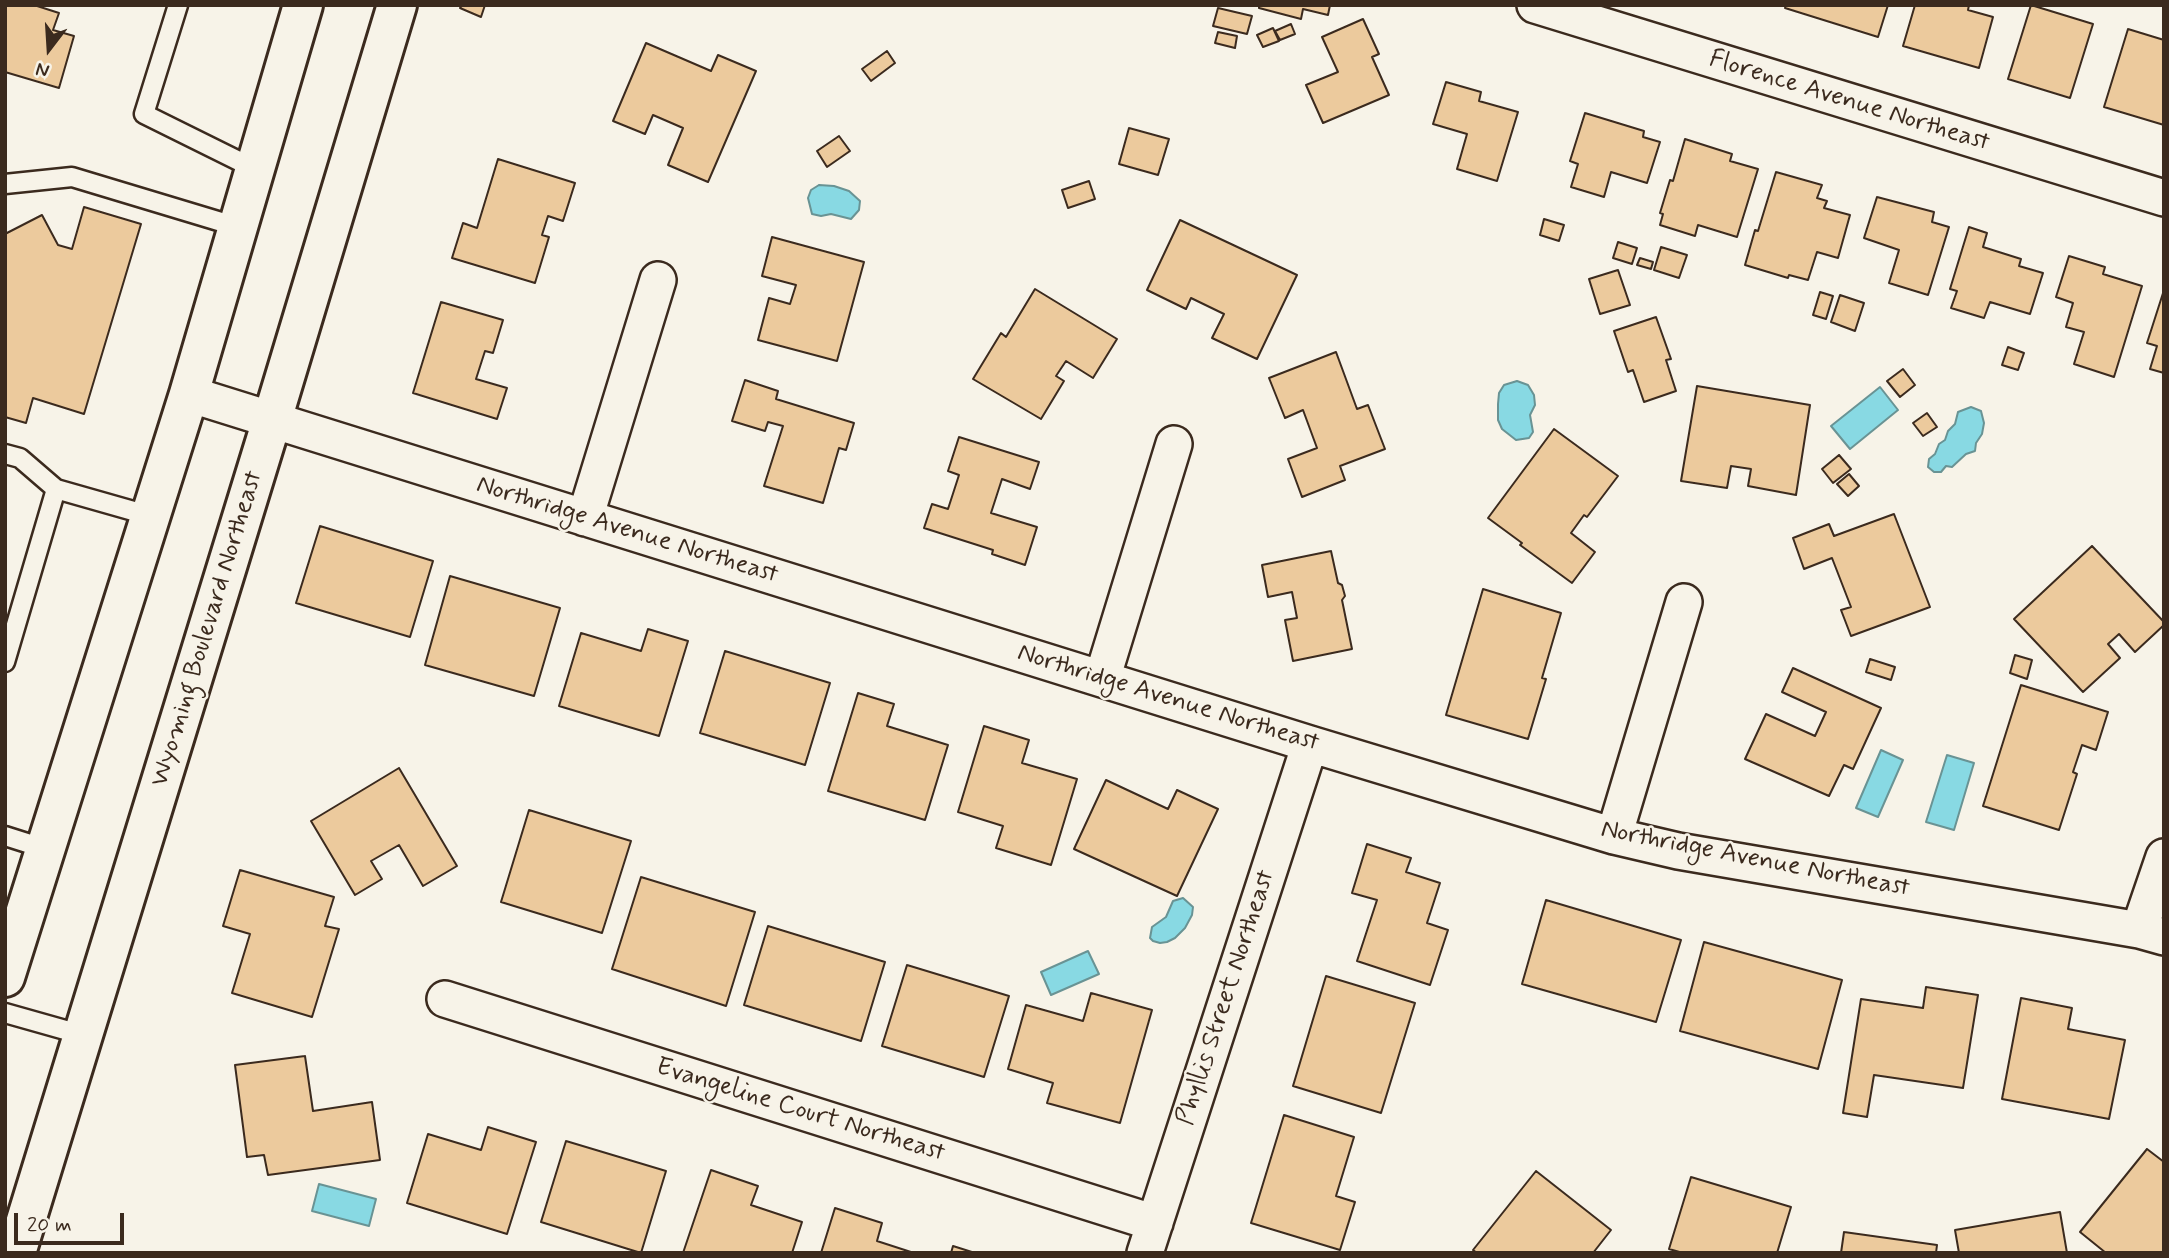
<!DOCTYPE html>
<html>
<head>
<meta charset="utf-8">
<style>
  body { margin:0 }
  #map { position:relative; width:2169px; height:1258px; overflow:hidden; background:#f7f3e8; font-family:Mynerve,sans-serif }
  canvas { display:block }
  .frame { position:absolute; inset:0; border:7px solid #3b2a1e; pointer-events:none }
  .north { position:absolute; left:14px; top:14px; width:70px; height:70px; -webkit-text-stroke:5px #f7f3e8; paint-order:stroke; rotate:197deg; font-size:19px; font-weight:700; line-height:28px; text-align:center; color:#3b2a1e }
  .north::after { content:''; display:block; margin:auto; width:24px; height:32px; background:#3b2a1e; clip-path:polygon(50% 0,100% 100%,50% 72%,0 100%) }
  .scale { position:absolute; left:14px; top:1213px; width:110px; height:32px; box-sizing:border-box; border:4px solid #3b2a1e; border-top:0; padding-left:9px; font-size:21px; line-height:24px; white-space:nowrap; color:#3b2a1e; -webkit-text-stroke:5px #f7f3e8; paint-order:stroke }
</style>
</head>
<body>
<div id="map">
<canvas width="2169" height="1258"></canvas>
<div class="frame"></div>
<div class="north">N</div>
<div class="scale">20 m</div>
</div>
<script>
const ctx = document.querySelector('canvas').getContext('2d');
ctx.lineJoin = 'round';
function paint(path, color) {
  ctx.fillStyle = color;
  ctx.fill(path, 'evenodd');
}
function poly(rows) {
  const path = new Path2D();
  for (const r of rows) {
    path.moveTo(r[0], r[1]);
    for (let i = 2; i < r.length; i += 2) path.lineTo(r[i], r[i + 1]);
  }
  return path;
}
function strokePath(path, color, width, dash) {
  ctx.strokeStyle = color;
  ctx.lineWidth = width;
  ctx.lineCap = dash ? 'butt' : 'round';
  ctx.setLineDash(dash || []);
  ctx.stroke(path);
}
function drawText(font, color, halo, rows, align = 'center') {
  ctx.font = font + ' Mynerve,sans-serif';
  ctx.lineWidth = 5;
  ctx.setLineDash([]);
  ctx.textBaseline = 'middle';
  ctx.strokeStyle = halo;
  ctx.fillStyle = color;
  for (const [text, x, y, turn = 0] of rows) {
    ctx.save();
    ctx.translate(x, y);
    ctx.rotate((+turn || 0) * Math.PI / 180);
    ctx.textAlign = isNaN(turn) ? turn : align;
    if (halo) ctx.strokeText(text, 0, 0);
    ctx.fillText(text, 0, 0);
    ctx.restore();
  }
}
const water = poly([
  [819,185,834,186,849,191,860,201,859,210,851,219,831,214,821,216,812,214,808,198,811,190,819,185],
  [1517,381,1528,385,1534,395,1535,405,1530,415,1533,432,1529,438,1516,440,1502,429,1498,420,1498,404,1499,393,1504,385,1517,381],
  [1880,387,1898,410,1850,449,1831,426,1880,387],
  [1971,407,1981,411,1984,423,1982,434,1976,443,1975,451,1966,454,1952,467,1946,466,1941,472,1934,472,1928,467,1929,459,1935,454,1939,444,1945,440,1948,431,1955,424,1958,412,1971,407],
  [1881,750,1903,760,1878,817,1856,808,1881,750],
  [1947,755,1974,763,1954,830,1926,822,1947,755],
  [1183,898,1193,907,1192,915,1185,928,1175,938,1167,942,1160,943,1153,941,1150,938,1152,927,1166,917,1173,901,1183,898],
  [1088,951,1099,974,1051,995,1041,972,1088,951],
  [319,1184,376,1199,369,1226,312,1211,319,1184]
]);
const building = poly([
  [5,5,34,5,59,13,53,30,74,36,59,88,5,72,5,5],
  [462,5,485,5,481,17,460,8,462,5],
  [1259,5,1330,5,1328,15,1303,9,1301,19,1259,8,1259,5],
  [1786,5,1888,5,1878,37,1785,8,1786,5],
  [1915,5,1969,5,1968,10,1993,17,1979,68,1903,46,1915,5],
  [2031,5,2093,24,2070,98,2008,79,2031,5],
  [1218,8,1252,16,1247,34,1213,26,1218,8],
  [1363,19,1379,54,1372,57,1389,95,1323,123,1306,85,1338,72,1322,37,1363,19],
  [1291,24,1295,34,1280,40,1275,31,1291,24],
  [1273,28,1279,41,1263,47,1257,35,1273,28],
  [2128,29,2164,40,2164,125,2104,107,2128,29],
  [1218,32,1237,36,1235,48,1215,43,1218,32],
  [646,43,711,71,718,55,756,71,708,182,668,165,683,128,653,115,645,134,613,121,646,43],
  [887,51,895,63,871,81,862,69,887,51],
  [1446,82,1481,92,1479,101,1518,112,1497,181,1457,169,1467,134,1433,124,1446,82],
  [1585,113,1644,131,1643,137,1660,142,1647,183,1611,172,1604,197,1571,187,1578,164,1570,161,1585,113],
  [1129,128,1169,139,1158,175,1119,164,1129,128],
  [839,136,850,151,827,167,817,151,839,136],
  [1685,139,1732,154,1730,161,1758,169,1737,237,1698,225,1695,236,1660,225,1663,214,1660,213,1670,180,1673,181,1685,139],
  [498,159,575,183,563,221,548,216,542,235,549,237,535,283,452,258,463,223,477,228,498,159],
  [1776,172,1822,185,1817,198,1827,201,1824,208,1850,215,1838,258,1817,252,1808,280,1789,275,1788,278,1745,265,1755,230,1758,231,1776,172],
  [1089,181,1095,199,1068,208,1062,190,1089,181],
  [1877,197,1934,212,1932,222,1949,227,1928,295,1889,283,1899,250,1864,238,1877,197],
  [84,207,141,224,84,414,33,398,26,423,5,417,5,234,42,215,58,245,72,249,84,207],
  [1544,219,1564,225,1559,241,1540,235,1544,219],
  [1180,220,1297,275,1257,359,1212,338,1224,314,1191,298,1186,309,1147,290,1180,220],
  [1969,227,1987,233,1983,247,2021,259,2019,266,2043,273,2030,314,1990,302,1984,318,1951,308,1957,291,1950,289,1969,227],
  [772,237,864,262,837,361,758,340,769,298,790,304,796,285,762,276,772,237],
  [1618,242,1637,248,1632,264,1613,258,1618,242],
  [1661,247,1687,255,1679,278,1654,270,1661,247],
  [2069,256,2105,267,2103,274,2142,286,2114,377,2074,364,2084,332,2066,327,2073,303,2056,297,2069,256],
  [1640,258,1653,262,1651,269,1637,265,1640,258],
  [1618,270,1630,305,1600,314,1589,279,1618,270],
  [1035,289,1117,339,1093,378,1066,361,1056,376,1064,381,1041,419,973,379,1001,333,1006,337,1035,289],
  [2164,290,2164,373,2150,369,2157,346,2147,343,2164,290],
  [1820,292,1833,296,1826,319,1813,315,1820,292],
  [1840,295,1864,303,1855,331,1831,322,1840,295],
  [441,302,503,320,493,353,485,351,476,379,507,388,497,419,413,393,441,302],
  [1656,317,1671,359,1666,360,1676,391,1644,402,1633,370,1628,372,1614,331,1656,317],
  [2008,347,2024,353,2018,370,2002,365,2008,347],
  [1336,352,1357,409,1368,405,1385,449,1340,466,1345,480,1302,497,1288,459,1317,448,1303,410,1285,418,1269,378,1336,352],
  [1903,369,1915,385,1900,397,1887,381,1903,369],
  [745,380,778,391,776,399,854,423,846,450,839,448,823,503,764,486,783,426,768,422,765,431,732,421,745,380],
  [1697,386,1810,405,1796,495,1748,486,1751,469,1731,466,1727,488,1681,481,1697,386],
  [1927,413,1937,427,1923,436,1913,423,1927,413],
  [1554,429,1618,476,1587,517,1584,515,1571,533,1595,552,1572,583,1520,545,1522,543,1488,518,1554,429],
  [959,437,1039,462,1030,489,1002,479,991,513,1037,527,1025,565,992,554,993,550,924,528,932,504,948,509,959,475,948,471,959,437],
  [1839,455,1851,469,1833,483,1822,469,1839,455],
  [1849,474,1859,486,1848,496,1837,484,1849,474],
  [1894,514,1930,607,1851,636,1841,610,1851,607,1832,558,1804,569,1793,538,1829,524,1834,536,1894,514],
  [320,526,433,561,410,637,296,603,320,526],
  [2092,546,2164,622,2164,625,2135,652,2119,634,2108,644,2120,658,2083,692,2014,619,2092,546],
  [1331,551,1338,583,1342,585,1345,596,1342,600,1352,649,1293,661,1285,620,1297,618,1292,592,1268,597,1262,565,1331,551],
  [450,576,560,608,534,696,425,665,450,576],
  [1483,589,1561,613,1542,678,1546,679,1528,739,1446,715,1483,589],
  [648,629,688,641,659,736,559,706,581,633,641,651,648,629],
  [725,651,830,683,805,765,700,733,725,651],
  [2015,655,2032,660,2027,679,2010,673,2015,655],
  [1870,659,1895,667,1891,680,1866,672,1870,659],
  [1793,668,1881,708,1853,769,1844,765,1829,796,1745,759,1766,714,1815,736,1826,712,1782,692,1793,668],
  [2021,685,2108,712,2096,750,2082,745,2073,772,2077,774,2059,830,1983,806,2021,685],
  [858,693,894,704,887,726,948,745,925,820,828,791,858,693],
  [984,726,1029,740,1022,763,1077,779,1051,865,996,848,1003,826,958,812,984,726],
  [399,768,457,866,423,886,399,845,371,861,382,879,355,895,311,821,399,768],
  [1106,780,1168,809,1177,790,1218,809,1177,896,1074,849,1106,780],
  [529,810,631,841,602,933,501,902,529,810],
  [1367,844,1411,858,1406,872,1440,883,1427,923,1448,930,1430,985,1357,961,1377,900,1352,893,1367,844],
  [240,870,334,897,325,926,339,929,312,1017,232,993,250,934,223,926,240,870],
  [641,877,755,912,726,1006,612,969,641,877],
  [1546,900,1681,940,1656,1022,1522,984,1546,900],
  [768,926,885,962,861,1041,744,1005,768,926],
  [1704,942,1842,980,1818,1069,1680,1031,1704,942],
  [907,965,1009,996,984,1077,882,1046,907,965],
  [1326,976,1415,1003,1381,1113,1293,1086,1326,976],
  [1926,987,1978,995,1963,1088,1874,1075,1867,1117,1843,1113,1861,999,1923,1008,1926,987],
  [1091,993,1152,1010,1120,1123,1047,1103,1053,1083,1008,1069,1026,1005,1083,1021,1091,993],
  [2021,998,2072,1008,2068,1029,2125,1040,2109,1119,2002,1099,2021,998],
  [305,1056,313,1111,372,1102,380,1160,268,1175,264,1155,247,1157,235,1065,305,1056],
  [1284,1115,1354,1137,1336,1196,1355,1202,1340,1250,1251,1223,1284,1115],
  [488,1127,536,1142,507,1234,407,1203,428,1134,481,1150,488,1127],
  [566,1141,666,1171,641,1253,541,1222,566,1141],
  [2147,1149,2164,1162,2164,1253,2106,1253,2080,1232,2147,1149],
  [711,1170,758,1186,751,1205,802,1222,792,1253,683,1253,711,1170],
  [1536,1171,1611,1230,1593,1253,1477,1253,1473,1250,1536,1171],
  [1691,1177,1791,1207,1777,1253,1683,1253,1669,1249,1691,1177],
  [835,1208,882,1223,877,1241,914,1253,821,1253,835,1208],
  [2060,1212,2067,1253,1959,1253,1955,1230,2060,1212],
  [1844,1232,1937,1245,1936,1253,1841,1253,1844,1232],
  [953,1246,975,1253,951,1253,953,1246]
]);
const lane = poly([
  [178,5,144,114,255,169],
  [5,184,72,177,238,227],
  [5,454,20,458,56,489,151,516],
  [5,662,56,489],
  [5,836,46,849],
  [5,1013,83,1035]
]);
const street = poly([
  [1535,5,2164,198],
  [189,394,1310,744,1614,836,1678,851,2139,930,2164,937],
  [585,518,658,280],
  [1102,679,1174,444],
  [1614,836,1684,602],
  [2139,930,2164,857],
  [445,999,1155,1223],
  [1145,1253,1310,744]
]);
const secondary = poly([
  [5,977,189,394,303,5],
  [16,1253,272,420,397,5]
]);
const streetNames = [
  ["Florence Avenue Northeast",1849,102,17],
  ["Northridge Avenue Northeast",627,531,17],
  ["Wyoming Boulevard Northeast",208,629,-73],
  ["Northridge Avenue Northeast",1168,699,17],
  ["Northridge Avenue Northeast",1755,860,11],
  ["Phyllis Street Northeast",1227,998,-72],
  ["Evangeline Court Northeast",800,1111,17]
];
paint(water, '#88d9e3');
strokePath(water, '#699394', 2);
paint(building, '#ecca9d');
strokePath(building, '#3b2a1e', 2);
strokePath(lane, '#3b2a1e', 23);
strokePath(street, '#3b2a1e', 40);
strokePath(secondary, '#3b2a1e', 44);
strokePath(lane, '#f7f3e8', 18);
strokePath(street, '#f7f3e8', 35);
strokePath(secondary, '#f7f3e8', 38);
drawText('26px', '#3b2a1e', '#f7f3e8', streetNames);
</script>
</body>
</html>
